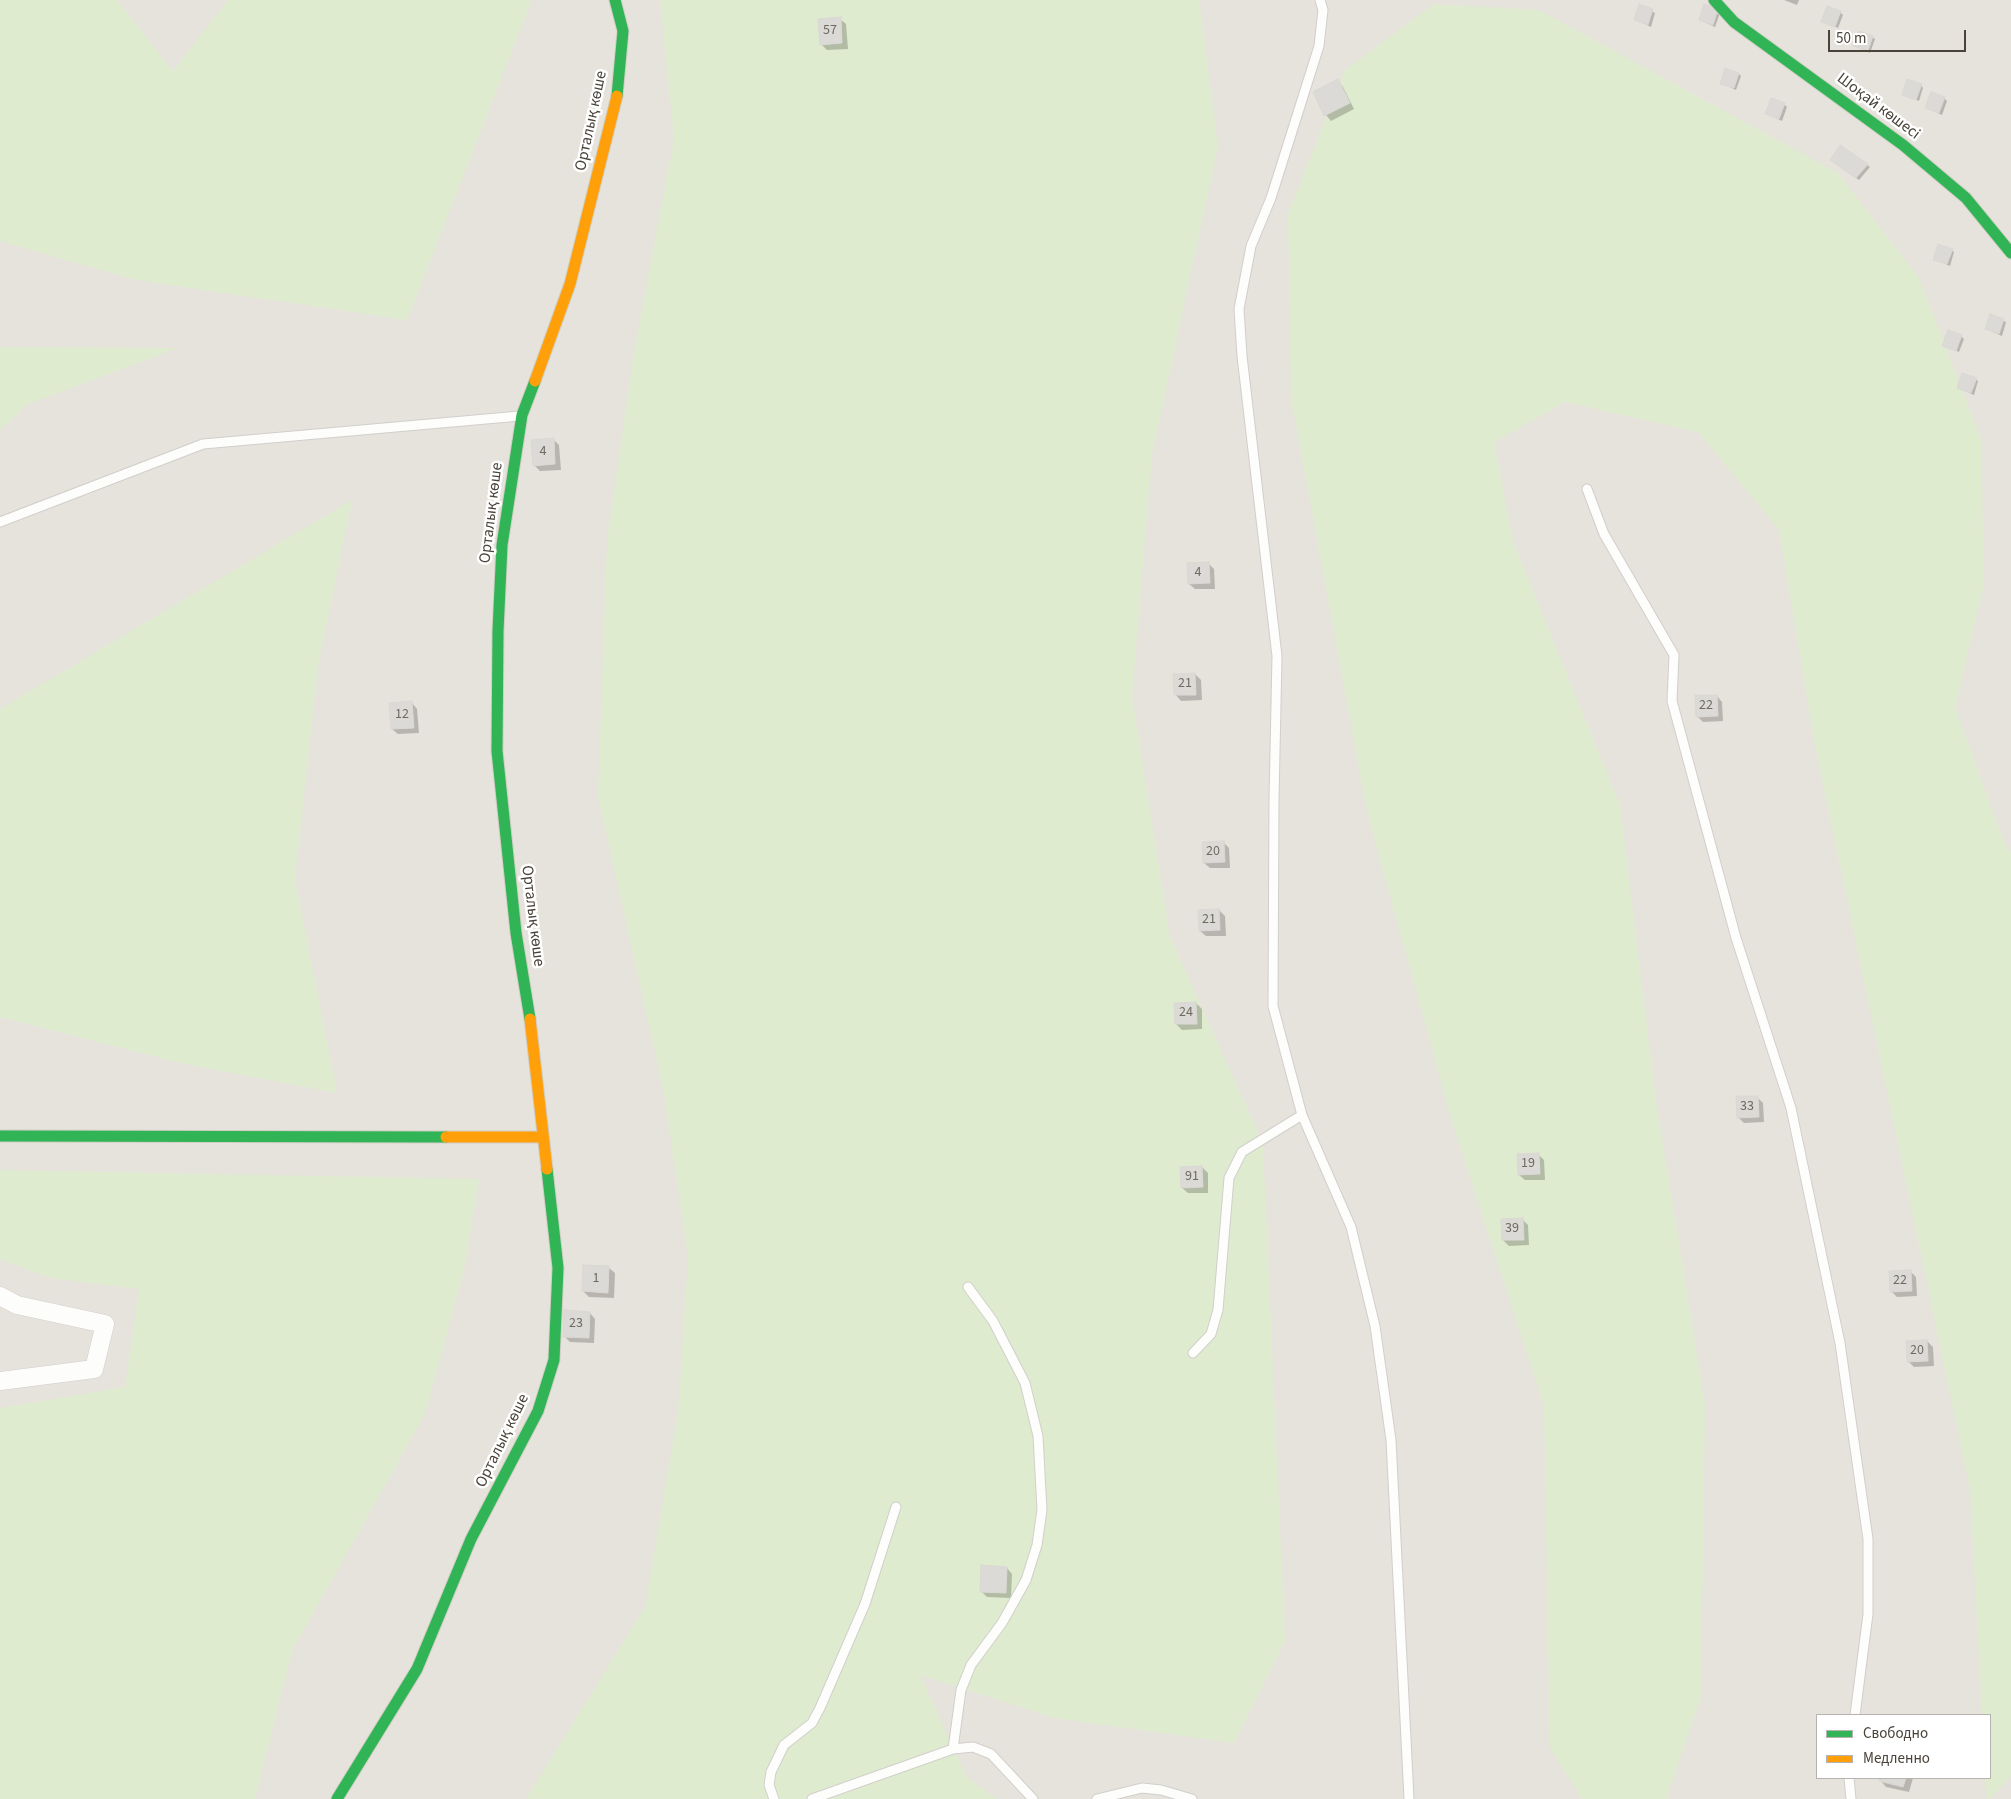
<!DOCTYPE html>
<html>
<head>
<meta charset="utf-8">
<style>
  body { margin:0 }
  #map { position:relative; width:2011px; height:1799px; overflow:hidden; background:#f3f1ed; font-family:"Source Sans 3",sans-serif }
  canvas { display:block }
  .legend { position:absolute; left:1816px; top:1714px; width:175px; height:65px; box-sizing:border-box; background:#fff; border:1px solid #b6b4b0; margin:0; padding:6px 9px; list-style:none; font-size:15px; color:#494339 }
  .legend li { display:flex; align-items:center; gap:10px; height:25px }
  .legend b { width:25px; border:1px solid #b6b4b0 }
  .scale { position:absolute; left:1828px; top:30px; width:138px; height:22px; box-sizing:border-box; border:2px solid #494339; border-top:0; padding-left:6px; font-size:15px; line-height:18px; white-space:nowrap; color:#494339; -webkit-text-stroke:4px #fff; paint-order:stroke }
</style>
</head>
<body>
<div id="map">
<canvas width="2011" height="1799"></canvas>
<ul class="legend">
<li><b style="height:6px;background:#30b455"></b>Свободно</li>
<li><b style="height:6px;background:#ff9f0a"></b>Медленно</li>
</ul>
<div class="scale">50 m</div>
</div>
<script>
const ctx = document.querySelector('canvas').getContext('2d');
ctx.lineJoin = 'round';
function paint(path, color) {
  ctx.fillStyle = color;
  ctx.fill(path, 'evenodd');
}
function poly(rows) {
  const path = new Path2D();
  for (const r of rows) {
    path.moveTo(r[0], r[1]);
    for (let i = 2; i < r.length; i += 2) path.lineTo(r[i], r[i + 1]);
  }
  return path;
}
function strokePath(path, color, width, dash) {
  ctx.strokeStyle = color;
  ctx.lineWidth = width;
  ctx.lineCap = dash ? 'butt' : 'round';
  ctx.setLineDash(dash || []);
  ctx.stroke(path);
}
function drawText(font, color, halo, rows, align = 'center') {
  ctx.font = font + ' "Source Sans 3",sans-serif';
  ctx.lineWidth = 5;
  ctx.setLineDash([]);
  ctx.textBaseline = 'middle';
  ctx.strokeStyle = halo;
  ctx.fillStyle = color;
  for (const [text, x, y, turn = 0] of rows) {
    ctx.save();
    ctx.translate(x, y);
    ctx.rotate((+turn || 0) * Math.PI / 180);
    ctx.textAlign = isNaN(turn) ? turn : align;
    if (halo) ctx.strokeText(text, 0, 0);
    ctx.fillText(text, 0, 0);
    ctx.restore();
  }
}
const residential = poly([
  [0,0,2011,0,2011,1799,0,1799],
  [1817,1715,1990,1715,1990,1778,1817,1778]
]);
const green = poly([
  [0,0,117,0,173,71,228,0,527,0,531,2,407,320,136,280,0,241],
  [660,0,1199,0,1218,146,1152,454,1132,697,1170,937,1263,1143,1285,1641,1234,1743,1055,1718,920,1675,967,1778,997,1799,526,1799,645,1607,678,1412,688,1258,664,1093,598,797,607,540,634,352,674,139],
  [1434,4,1539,10,1838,173,1919,278,1981,439,1984,584,1955,707,2003,840,2011,852,2011,1776,1990,1799,1987,1799,1985,1778,1990,1778,1990,1715,1982,1715,1970,1490,1815,746,1779,530,1698,432,1565,402,1494,442,1513,542,1620,805,1656,1101,1705,1405,1701,1697,1666,1799,1582,1799,1550,1748,1544,1406,1453,1125,1367,812,1291,398,1288,214,1345,70],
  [0,347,178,348,28,404,0,430],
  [352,500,318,665,295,879,337,1093,185,1064,0,1017,0,709],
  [0,1170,479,1179,464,1270,425,1414,292,1651,255,1799,0,1799,0,1408,125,1387,139,1289,50,1278,0,1259]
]);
const shadow = poly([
  [1784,0,1799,0,1797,5],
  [1640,6,1655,13,1651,27,1636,20],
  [1840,12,1843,15,1838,28,1823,21],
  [1720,13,1715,27,1700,20],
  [840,19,846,24,848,49,827,50,821,44],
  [1872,37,1875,39,1870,53,1855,46],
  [1739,74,1741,76,1736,90,1721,83],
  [1338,81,1343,87,1354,109,1331,121,1326,115],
  [1921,85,1923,88,1919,101,1903,94],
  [1944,98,1947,101,1942,115,1927,108],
  [1784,104,1787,107,1782,121,1767,114],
  [1834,162,1867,165,1870,167,1859,180],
  [1952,250,1954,252,1950,266,1934,259],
  [1991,315,2006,322,2002,336,1986,329],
  [1961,336,1964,339,1959,352,1944,345],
  [1976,379,1978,381,1974,395,1958,388],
  [553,439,559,445,561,470,540,471,534,465],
  [1208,563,1214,569,1215,589,1195,589,1189,584],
  [1195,674,1201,680,1202,700,1181,701,1176,695],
  [1717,696,1722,702,1723,721,1703,722,1697,716],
  [412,703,417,709,419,733,398,734,392,729],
  [1223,842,1229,848,1230,868,1210,868,1204,863],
  [1219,910,1225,916,1226,936,1206,936,1200,931],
  [1196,1003,1202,1009,1202,1029,1182,1030,1176,1024],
  [1757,1097,1763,1103,1764,1122,1744,1123,1738,1117],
  [1538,1154,1544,1160,1545,1180,1525,1180,1519,1175],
  [1202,1167,1208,1173,1208,1193,1188,1193,1182,1188],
  [1522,1219,1528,1225,1529,1245,1509,1246,1503,1240],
  [609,1268,615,1273,614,1298,589,1297,583,1291],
  [1910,1271,1916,1277,1917,1296,1897,1297,1891,1291],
  [590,1313,595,1319,594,1343,570,1342,564,1336],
  [1927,1341,1933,1347,1934,1366,1914,1367,1908,1361],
  [1007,1568,1012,1574,1011,1598,987,1597,981,1591],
  [1881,1778,1913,1778,1909,1792,1886,1787,1881,1781]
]);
const building = poly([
  [1639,4,1653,9,1648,25,1634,20,1639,4],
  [1704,4,1718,9,1713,25,1699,20,1704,4],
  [1827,6,1841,11,1835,27,1821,22,1827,6],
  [841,17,842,43,820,45,818,19,841,17],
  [1859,31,1873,36,1868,51,1853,46,1859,31],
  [1725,68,1739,73,1734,88,1720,84,1725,68],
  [1338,79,1350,103,1324,116,1313,92,1338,79],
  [1907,79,1922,84,1916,100,1902,95,1907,79],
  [1931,92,1945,97,1939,113,1925,108,1931,92],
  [1771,98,1785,103,1779,119,1765,114,1771,98],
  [1840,145,1868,164,1856,178,1830,160,1840,145],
  [1938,244,1953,249,1947,264,1933,260,1938,244],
  [1990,314,2004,319,1999,334,1985,329,1990,314],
  [1948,330,1962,335,1956,351,1942,346,1948,330],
  [1962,373,1977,378,1971,393,1957,388,1962,373],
  [554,438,555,464,533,466,531,440,554,438],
  [1209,562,1210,583,1188,584,1187,563,1209,562],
  [1195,673,1196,695,1174,695,1173,674,1195,673],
  [1695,695,1717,695,1718,716,1696,717,1695,695],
  [412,701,414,728,391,729,389,703,412,701],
  [1224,841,1225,862,1203,863,1202,842,1224,841],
  [1219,909,1220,930,1199,931,1198,910,1219,909],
  [1196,1002,1197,1024,1175,1024,1174,1003,1196,1002],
  [1736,1096,1758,1096,1759,1117,1737,1118,1736,1096],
  [1539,1153,1540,1174,1518,1175,1517,1154,1539,1153],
  [1202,1166,1203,1187,1181,1188,1180,1167,1202,1166],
  [1523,1218,1524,1240,1502,1240,1501,1219,1523,1218],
  [583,1265,609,1266,608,1293,582,1291,583,1265],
  [1911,1270,1912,1291,1890,1292,1889,1271,1911,1270],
  [564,1310,590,1312,589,1338,563,1337,564,1310],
  [1927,1340,1928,1361,1907,1362,1906,1341,1927,1340],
  [981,1565,1007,1567,1006,1593,980,1592,981,1565],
  [1880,1778,1906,1778,1903,1787,1879,1781,1880,1778]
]);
const lane = poly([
  [1320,0,1323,10,1319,46,1271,198,1251,246,1239,309,1242,356,1277,656,1274,800,1273,1006,1302,1115,1351,1227,1375,1326,1391,1440,1409,1799],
  [1587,489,1604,534,1674,655,1672,701,1736,938,1791,1108,1840,1343,1868,1539,1868,1614,1855,1715],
  [0,522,203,444,520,416],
  [1193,1353,1211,1334,1218,1310,1229,1178,1242,1152,1302,1115],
  [953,1749,961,1690,971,1665,1002,1623,1026,1580,1037,1545,1042,1510,1038,1436,1025,1383,993,1321,968,1287],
  [1849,1778,1851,1799],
  [774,1799,769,1785,771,1772,784,1745,812,1723,820,1708,865,1604,896,1507],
  [812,1799,953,1749,973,1747,991,1754,1033,1799],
  [1097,1799,1142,1788,1161,1790,1192,1799]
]);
const street = poly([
  [0,1296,17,1305,105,1324,94,1369,0,1381]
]);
const fast = poly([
  [615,0,623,31,617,96],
  [1714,0,1734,22,1903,145,1966,198,2011,253],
  [530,1019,516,933,497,751,498,631,502,545,522,415,535,381],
  [0,1136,446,1137],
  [337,1799,417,1669,471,1539,538,1411,554,1360,558,1268,547,1169]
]);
const slow = poly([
  [535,381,570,284,617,96],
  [530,1019,547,1169],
  [446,1137,543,1137]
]);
const numberNames = [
  ["57",830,31],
  ["4",543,452],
  ["4",1198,573],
  ["21",1185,684],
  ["22",1706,706],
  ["12",402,715],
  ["20",1213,852],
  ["21",1209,920],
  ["24",1186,1013],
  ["33",1747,1107],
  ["19",1528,1164],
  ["91",1192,1177],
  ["39",1512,1229],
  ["1",596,1279],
  ["22",1900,1281],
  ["23",576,1324],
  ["20",1917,1351]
];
const streetNames = [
  ["Шоқай көшесі",1878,107,37],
  ["Орталық көше",592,121,-78],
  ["Орталық көше",492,513,-83],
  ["Орталық көше",532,916,83],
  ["Орталық көше",503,1441,-64]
];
paint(residential, '#e6e3dc');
paint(green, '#dfebcf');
paint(shadow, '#0003');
paint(building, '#dcdad6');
strokePath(building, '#dbd8d3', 1);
strokePath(lane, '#d1cfcb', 11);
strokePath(street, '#d1cfcb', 19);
strokePath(fast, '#d1cec5', 13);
strokePath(slow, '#d1cec5', 13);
strokePath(lane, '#fdfdfc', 9);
strokePath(street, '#fdfdfc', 18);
strokePath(fast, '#30b455', 11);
strokePath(slow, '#ff9f0a', 11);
drawText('14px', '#6e6a61', null, numberNames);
drawText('16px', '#494339', '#fff', streetNames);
</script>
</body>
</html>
